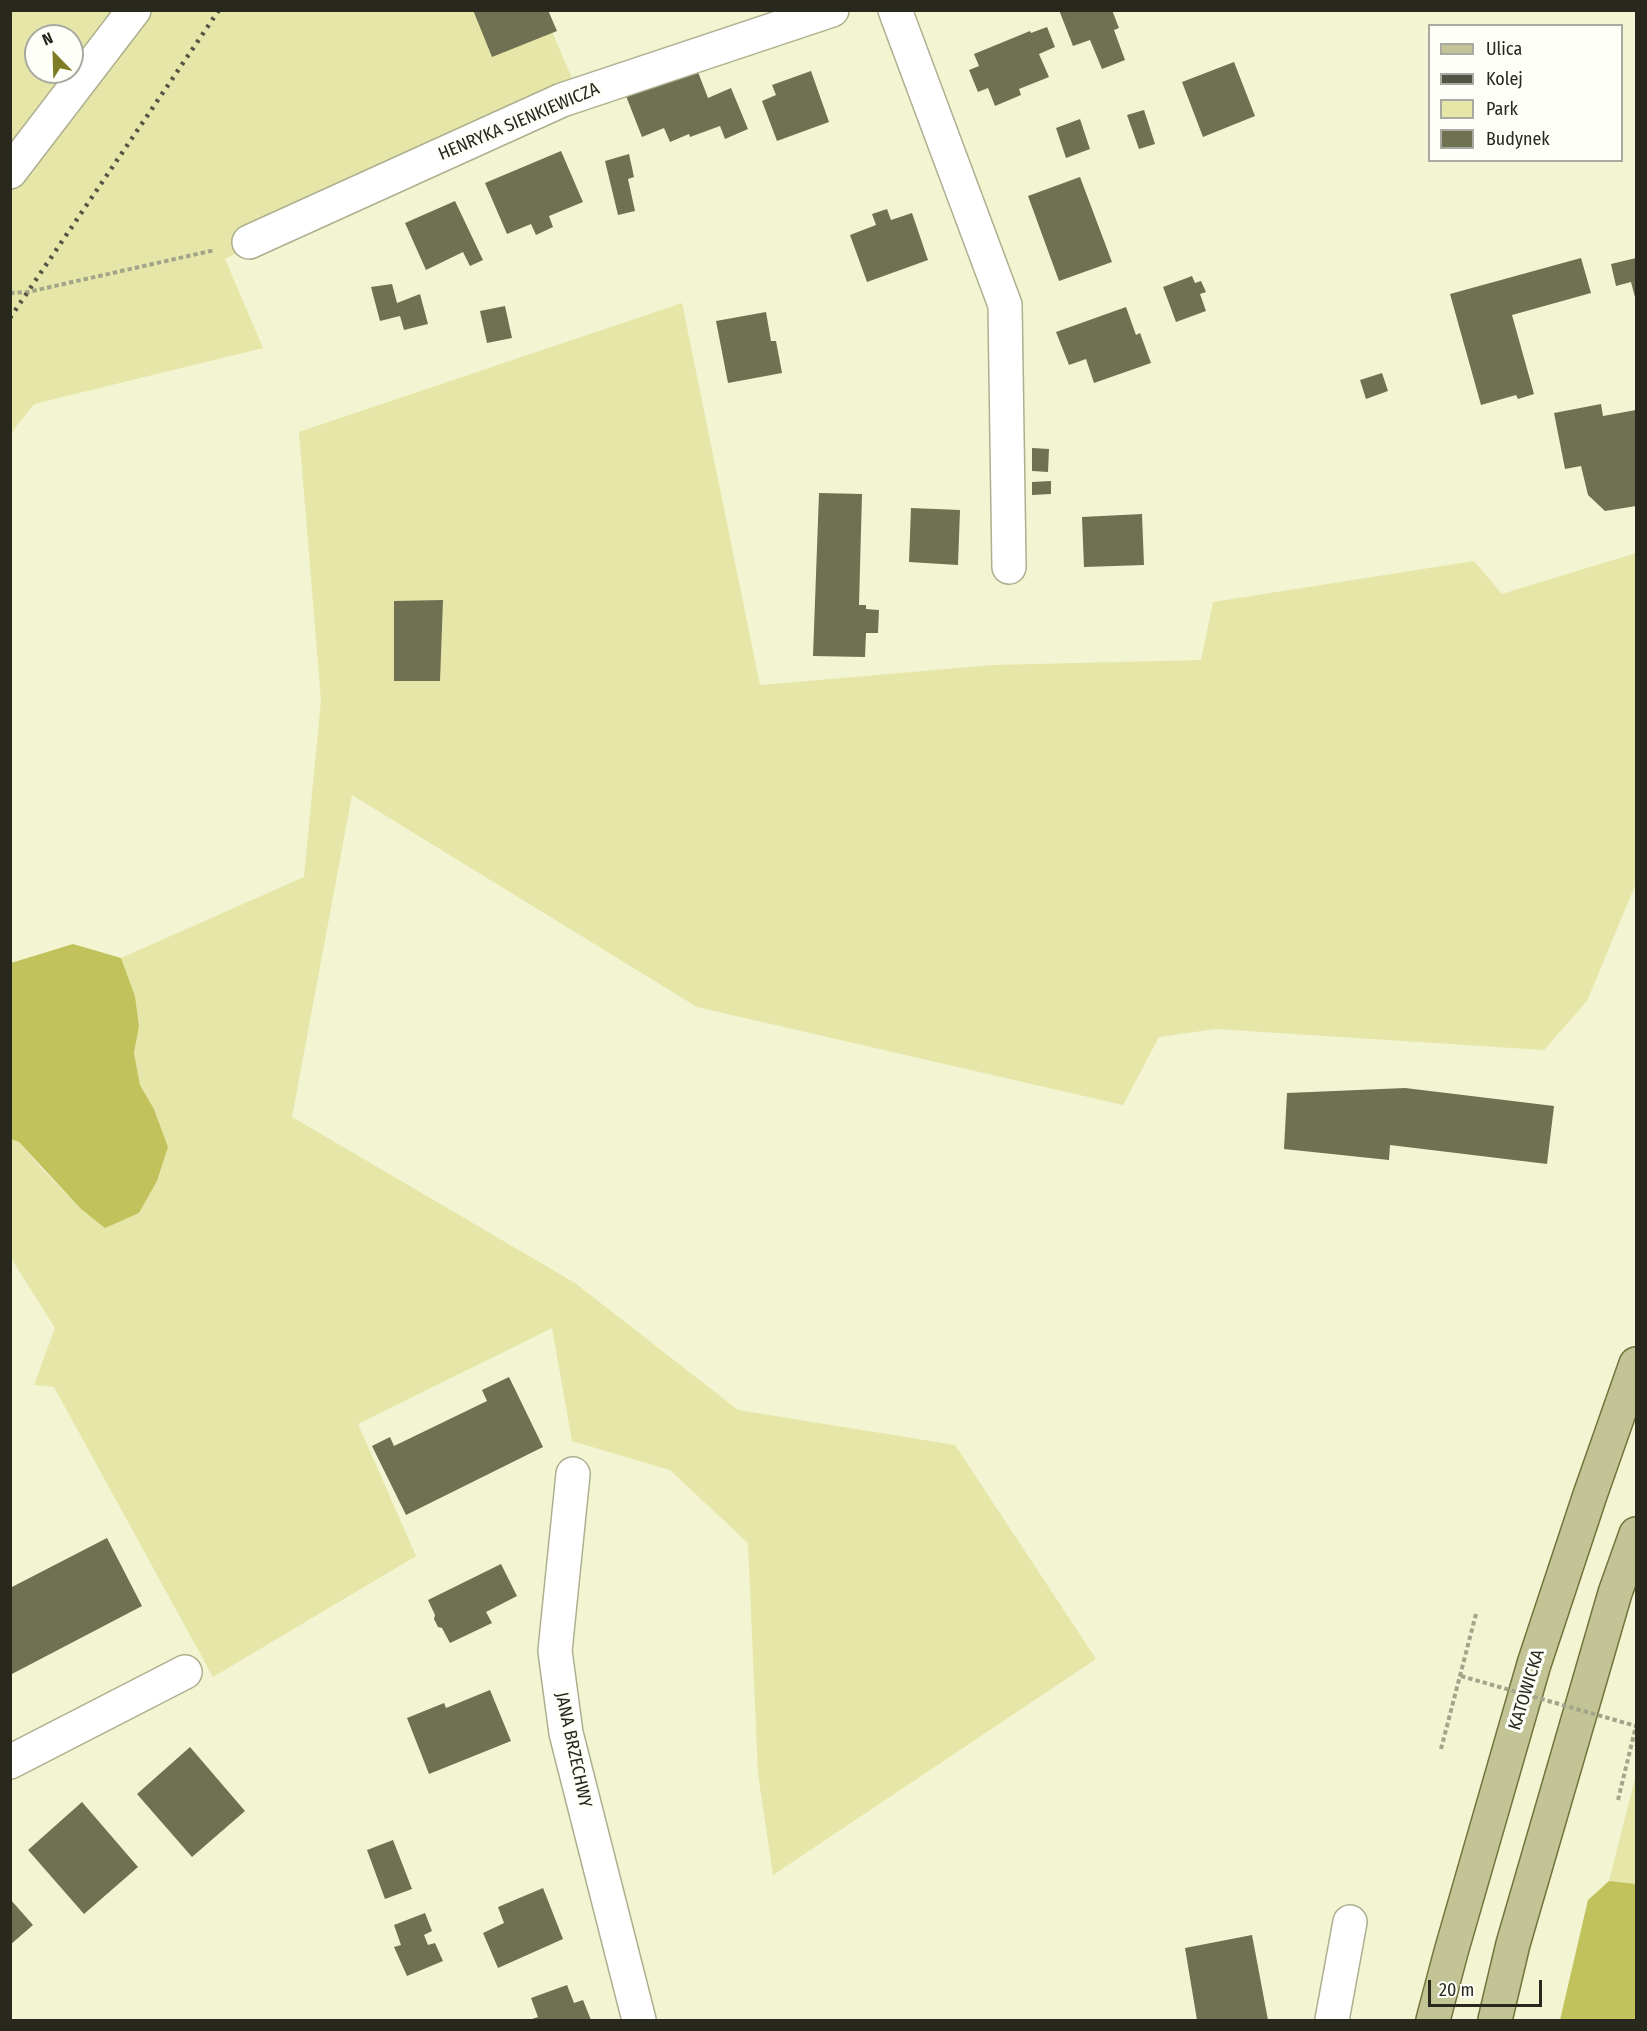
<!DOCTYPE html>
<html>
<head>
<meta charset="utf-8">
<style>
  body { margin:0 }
  #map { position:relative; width:1647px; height:2031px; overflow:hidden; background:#f2f4d2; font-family:"Fira Sans Condensed",sans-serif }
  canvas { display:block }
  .frame { position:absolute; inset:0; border:12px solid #28291c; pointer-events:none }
  .legend { position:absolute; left:1428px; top:24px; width:195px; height:138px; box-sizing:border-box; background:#fefff8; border:2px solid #a8a9a0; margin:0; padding:8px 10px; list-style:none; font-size:18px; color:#28291c }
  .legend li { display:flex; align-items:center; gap:12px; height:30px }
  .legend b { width:30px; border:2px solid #a8a9a0 }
  .north { position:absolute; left:24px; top:24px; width:60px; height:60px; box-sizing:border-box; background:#fefff8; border:2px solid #a8a9a0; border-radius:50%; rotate:337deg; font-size:16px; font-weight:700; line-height:24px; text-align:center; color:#28291c }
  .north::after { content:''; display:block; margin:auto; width:21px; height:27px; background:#7d7d25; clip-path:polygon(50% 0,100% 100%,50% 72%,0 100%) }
  .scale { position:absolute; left:1428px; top:1980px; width:114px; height:27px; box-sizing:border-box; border:3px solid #28291c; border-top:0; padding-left:8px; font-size:18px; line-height:21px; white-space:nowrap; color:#28291c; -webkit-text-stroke:4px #fefff8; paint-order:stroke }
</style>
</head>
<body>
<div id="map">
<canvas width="1647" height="2031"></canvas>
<div class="frame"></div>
<ul class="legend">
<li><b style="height:8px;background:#c3c495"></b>Ulica</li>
<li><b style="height:8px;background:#535443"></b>Kolej</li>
<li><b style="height:16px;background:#e5e6a7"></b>Park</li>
<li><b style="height:16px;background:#707153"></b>Budynek</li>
</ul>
<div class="north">N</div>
<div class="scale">20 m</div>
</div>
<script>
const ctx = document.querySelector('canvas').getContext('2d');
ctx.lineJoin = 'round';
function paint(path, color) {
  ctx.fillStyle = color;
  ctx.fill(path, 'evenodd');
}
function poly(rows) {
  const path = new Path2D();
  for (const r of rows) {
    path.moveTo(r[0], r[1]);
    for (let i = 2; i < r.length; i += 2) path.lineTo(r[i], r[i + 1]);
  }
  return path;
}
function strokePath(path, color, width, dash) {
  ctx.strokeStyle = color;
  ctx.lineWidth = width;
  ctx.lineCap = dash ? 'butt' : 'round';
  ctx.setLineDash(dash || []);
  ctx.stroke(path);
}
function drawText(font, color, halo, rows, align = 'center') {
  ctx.font = font + ' "Fira Sans Condensed",sans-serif';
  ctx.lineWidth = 6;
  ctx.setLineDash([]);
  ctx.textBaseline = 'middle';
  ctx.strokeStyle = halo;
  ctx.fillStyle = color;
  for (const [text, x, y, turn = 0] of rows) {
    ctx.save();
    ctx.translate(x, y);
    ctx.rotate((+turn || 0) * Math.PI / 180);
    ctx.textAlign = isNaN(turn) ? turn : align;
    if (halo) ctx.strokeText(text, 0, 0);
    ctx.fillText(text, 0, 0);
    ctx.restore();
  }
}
const green = poly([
  [11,11,543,11,572,78,225,259,263,348,34,404,11,433],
  [36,36,72,36,72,72,36,72],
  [682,303,760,685,994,665,1201,660,1213,602,1474,561,1502,594,1636,553,1636,883,1587,1001,1544,1050,1216,1029,1159,1037,1123,1105,697,1007,352,795,292,1117,575,1283,738,1410,955,1445,1096,1659,773,1875,758,1774,748,1543,670,1470,572,1441,552,1328,358,1424,416,1556,213,1677,54,1387,34,1385,55,1328,11,1258,11,1139,19,1142,43,1170,81,1209,105,1227,139,1213,157,1181,168,1147,154,1109,140,1085,134,1053,139,1026,135,996,121,958,304,877,321,700,299,432],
  [1636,1775,1636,1884,1609,1881]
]);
const forest = poly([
  [73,944,121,958,135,996,139,1026,134,1053,140,1085,154,1109,168,1147,157,1181,139,1213,105,1228,81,1209,19,1142,11,1139,11,963],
  [1609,1881,1636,1884,1636,2020,1560,2020,1588,1900]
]);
const building = poly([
  [473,10,548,10,557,31,492,57],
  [1059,10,1112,10,1119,28,1114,30,1125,60,1102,69,1090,40,1073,46],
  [1047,27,1055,47,1039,54,1049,77,1019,89,1021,95,995,106,988,88,978,92,969,70,979,66,974,54,1030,31,1031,33],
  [1234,62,1255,116,1203,137,1182,82],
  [696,67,708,98,731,88,748,129,725,139,720,126,690,137,689,134,670,142,664,128,642,137,626,96],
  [811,71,829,122,777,141,762,101,776,95,772,85],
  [1144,110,1155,144,1139,149,1127,115],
  [1080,119,1090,149,1066,158,1056,128],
  [561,151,583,202,549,216,553,227,536,235,531,224,507,234,485,183],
  [629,154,634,177,628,179,635,211,618,215,605,161],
  [1080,177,1112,262,1059,281,1028,196],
  [455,201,483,260,470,266,463,252,426,270,405,223],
  [887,209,891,220,912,213,928,260,867,282,850,235,876,225,872,214],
  [1581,258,1591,293,1512,315,1534,394,1518,399,1516,395,1481,405,1450,294],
  [1636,258,1636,301,1631,282,1616,286,1611,264],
  [1192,276,1195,283,1201,281,1206,292,1200,294,1206,311,1176,322,1163,287],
  [392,284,397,303,420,294,428,324,404,330,400,316,380,321,371,287],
  [505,306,512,338,487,343,480,311],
  [1126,307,1136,335,1140,333,1151,363,1094,383,1086,359,1069,365,1056,332],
  [766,312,771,341,776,341,782,373,728,383,716,321],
  [1382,373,1388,391,1366,399,1360,380],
  [1601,404,1603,416,1636,410,1636,506,1605,511,1588,495,1581,466,1565,469,1554,413],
  [1032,448,1049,449,1048,472,1032,471],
  [1051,481,1051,494,1032,495,1032,482],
  [819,493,862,494,859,605,866,605,866,609,879,610,878,633,866,633,865,657,813,656],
  [911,508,960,510,958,565,909,562],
  [1142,514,1144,565,1084,567,1082,517],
  [443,600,440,681,394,681,394,601],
  [1405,1088,1554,1106,1547,1164,1390,1145,1389,1160,1284,1149,1287,1093],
  [509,1377,543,1447,406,1515,372,1446,390,1437,394,1446,487,1401,482,1390],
  [107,1538,142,1606,10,1675,10,1588],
  [501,1564,517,1596,486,1612,492,1623,450,1643,442,1628,438,1627,434,1619,435,1615,428,1600],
  [490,1690,511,1741,429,1774,407,1718,444,1703,446,1708],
  [190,1747,245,1811,192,1857,137,1794],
  [82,1802,138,1867,84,1914,28,1850],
  [393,1840,412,1889,385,1899,367,1850],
  [543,1888,563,1939,498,1968,483,1933,504,1923,498,1907],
  [10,1899,33,1925,10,1945],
  [425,1913,432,1931,424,1935,428,1945,435,1943,443,1961,407,1976,394,1947,401,1945,394,1925],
  [1252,1935,1268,2020,1197,2020,1185,1948],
  [567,1985,574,2003,583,2000,591,2020,529,2020,538,2017,531,1998]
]);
const path = poly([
  [10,293,28,292,215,250],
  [1441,1749,1476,1614],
  [1618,1800,1636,1726]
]);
const minor = poly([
  [895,10,1005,305,1009,567],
  [10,172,134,10],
  [249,242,562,100,832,10],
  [573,1474,555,1651,566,1733,639,2020],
  [10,1762,185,1672],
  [1332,2020,1350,1922]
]);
const major = poly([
  [1433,2020,1451,1952,1534,1664,1590,1495,1636,1364],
  [1495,2020,1513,1944,1615,1593,1636,1534]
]);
const rail = poly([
  [10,318,219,10]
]);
const pathBridge = poly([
  [1461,1676,1636,1726]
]);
const streetNames = [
  ["HENRYKA SIENKIEWICZA",519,122,-23],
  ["KATOWICKA",1527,1690,-73],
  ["JANA BRZECHWY",573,1750,78]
];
paint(green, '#e5e6a7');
paint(forest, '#c1c25b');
paint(building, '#707153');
strokePath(minor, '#aeaf8f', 36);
strokePath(major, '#73743c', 36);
strokePath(path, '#a3a58b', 4, [4.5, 3]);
strokePath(minor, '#fff', 33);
strokePath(major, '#c3c495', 33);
strokePath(rail, '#535443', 4.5, [3, 6]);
strokePath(pathBridge, '#a3a58b', 4, [4.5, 3]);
drawText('18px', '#28291c', '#fefff8', streetNames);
</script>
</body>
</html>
